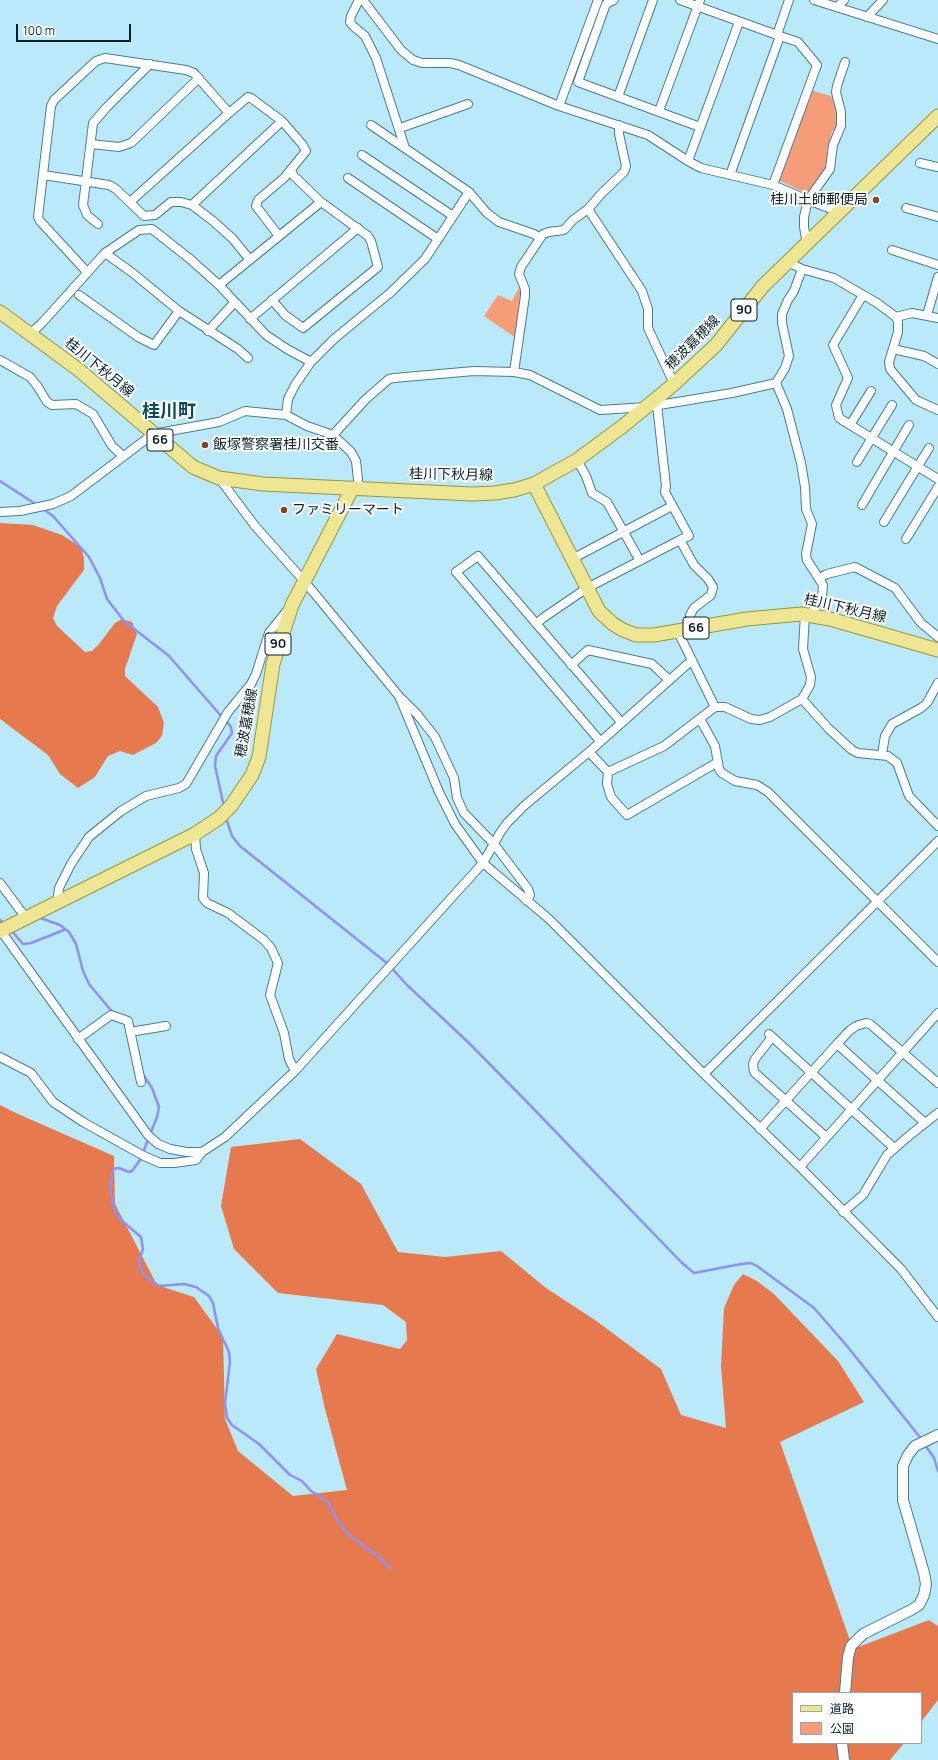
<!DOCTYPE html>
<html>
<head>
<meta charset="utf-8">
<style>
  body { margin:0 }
  #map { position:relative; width:938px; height:1760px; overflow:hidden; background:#bae9fa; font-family:Manrope,"Noto Sans JP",sans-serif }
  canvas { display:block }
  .legend { position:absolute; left:792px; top:1692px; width:130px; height:52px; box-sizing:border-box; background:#fff; border:1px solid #9da6a9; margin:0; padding:5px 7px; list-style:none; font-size:12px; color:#092129 }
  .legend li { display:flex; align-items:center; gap:8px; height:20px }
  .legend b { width:20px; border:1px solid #9da6a9 }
  .scale { position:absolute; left:16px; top:24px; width:115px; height:18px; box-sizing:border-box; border:2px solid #092129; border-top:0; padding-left:5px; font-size:12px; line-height:14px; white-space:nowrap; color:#092129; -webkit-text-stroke:3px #fff; paint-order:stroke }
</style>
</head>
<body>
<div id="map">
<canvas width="938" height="1760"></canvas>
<ul class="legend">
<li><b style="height:5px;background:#efe694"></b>道路</li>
<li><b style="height:11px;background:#f79c78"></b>公園</li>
</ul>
<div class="scale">100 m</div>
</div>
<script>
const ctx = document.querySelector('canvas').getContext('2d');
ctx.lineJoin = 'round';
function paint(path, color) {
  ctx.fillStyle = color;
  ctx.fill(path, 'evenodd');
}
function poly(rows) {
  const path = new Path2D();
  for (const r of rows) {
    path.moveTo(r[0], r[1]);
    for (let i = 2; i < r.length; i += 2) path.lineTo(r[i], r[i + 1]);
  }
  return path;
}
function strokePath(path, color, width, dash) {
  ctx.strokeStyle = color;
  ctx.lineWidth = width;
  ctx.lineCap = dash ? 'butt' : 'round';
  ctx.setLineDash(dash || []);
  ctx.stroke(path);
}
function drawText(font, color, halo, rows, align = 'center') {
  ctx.font = font + ' Manrope,"Noto Sans JP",sans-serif';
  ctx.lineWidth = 4;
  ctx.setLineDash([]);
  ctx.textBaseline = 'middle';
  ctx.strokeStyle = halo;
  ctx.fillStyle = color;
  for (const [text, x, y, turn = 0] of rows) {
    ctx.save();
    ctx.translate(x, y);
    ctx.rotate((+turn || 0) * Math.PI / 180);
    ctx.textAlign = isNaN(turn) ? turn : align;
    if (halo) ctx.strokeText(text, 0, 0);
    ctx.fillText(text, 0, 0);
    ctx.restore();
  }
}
const green = poly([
  [810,90,831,96,838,107,839,123,832,132,827,151,827,167,808,194,778,180],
  [520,286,522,292,516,338,484,316,498,295,512,301]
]);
const forest = poly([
  [0,523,33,525,62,535,81,547,84,558,84,570,57,606,53,618,57,626,85,652,92,651,99,644,115,623,122,619,132,622,137,634,125,669,125,676,158,707,164,723,162,736,156,743,133,755,120,751,108,756,95,777,78,788,60,774,48,755,0,719],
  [0,1105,18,1114,114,1156,115,1204,157,1285,194,1297,223,1337,225,1419,238,1451,293,1496,347,1490,325,1409,316,1369,337,1334,400,1349,407,1340,406,1322,383,1305,278,1293,234,1249,221,1206,231,1147,300,1139,361,1184,398,1252,445,1257,501,1251,546,1288,595,1320,661,1369,681,1415,726,1428,721,1366,724,1308,734,1285,743,1274,757,1281,774,1294,838,1361,864,1402,780,1442,853,1649,929,1620,938,1626,938,1700,921,1722,921,1693,793,1693,793,1743,904,1743,890,1760,0,1760]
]);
const stream = poly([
  [0,481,37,505],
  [43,509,53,516,89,557,100,578,107,599,124,621,169,656,222,717],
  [224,807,215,766,216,756,232,733,231,727,226,721],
  [226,818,232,836,240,846,388,964,407,985,469,1043,527,1102,681,1262,694,1273,741,1264,751,1263,757,1266,814,1308,847,1346,923,1441],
  [38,917,60,925,69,932,76,944,83,971,89,984,114,1014],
  [0,920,5,924],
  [11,930,23,944,31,943,64,930],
  [142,1073,152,1088,159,1107,157,1117,140,1160,132,1171,129,1172,119,1168,113,1169,110,1188,114,1209,121,1220,141,1237,143,1249,139,1261,141,1270,144,1275,159,1286,184,1284,196,1287,209,1296,213,1303,218,1328,229,1352,230,1362,225,1403,227,1418,232,1425,259,1444,290,1475,302,1481,311,1491,328,1502,337,1520,347,1533,381,1559,390,1568],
  [925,1445,934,1458,938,1471]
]);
const minor = poly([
  [359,0,351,16,350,22,353,26,365,36,376,58,405,148],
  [363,0,401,50,413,60,422,63,450,63,459,65,559,106,648,135,688,161,701,168,773,185,808,200,804,217,804,227,807,244],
  [614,0,606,4,578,82,700,127],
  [680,0,780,36,730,175],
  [814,0,938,39],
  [837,7,844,0],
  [867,17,883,0],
  [777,35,789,0],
  [618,97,653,0],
  [559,106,598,0],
  [659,111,700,0],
  [400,128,468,104],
  [91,144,119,147,131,143,199,78],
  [362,155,453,216],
  [688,161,739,22],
  [920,163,938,167],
  [43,175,109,185,116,189,144,216,155,215,171,202,181,202,192,205,213,221,233,239,250,260],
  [348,178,438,239],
  [773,185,817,65,798,42,780,36],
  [469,192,487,213,499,222,534,234,540,238],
  [130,202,229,113,248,97,251,98,282,121,302,144,306,151,284,178,258,200,256,206,279,236],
  [192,205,282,121],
  [906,208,938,217],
  [588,209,642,291,648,309,648,328,674,384],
  [839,212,808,200,830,169,833,145,841,126,841,112,836,92,837,86,845,62],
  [98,224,87,215,83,205,93,123,107,107,150,64],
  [892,250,938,265],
  [105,253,134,274,179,311,238,349,248,358],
  [788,262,802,269,834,278,877,303,896,317,898,322,898,332,889,362,890,369,916,400,938,410],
  [87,272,40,221,38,217,51,106,54,100,96,61,105,58,186,70,194,73,229,113],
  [219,285,321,202],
  [79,295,138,337,154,345,179,311],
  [863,295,833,345,848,378,836,405,839,418,938,479],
  [272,300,285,315,303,328,378,267,371,241,368,236,321,202,293,175,291,170],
  [927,315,938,277],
  [896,317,912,313,938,318],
  [250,319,358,228],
  [208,331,234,303],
  [30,334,42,323,105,253,139,230,152,229,190,259,219,285,266,335,287,349,311,362],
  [893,349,924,356,938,364],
  [0,360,30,377,38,387,47,402,52,405,76,404,93,414,112,446,123,456],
  [514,372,525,296,525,289,519,274,521,267,543,234,549,232,564,230,573,220,588,209,602,193,624,172,626,166,619,134,619,125],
  [776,383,787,409,801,463,805,487,806,509,812,524,806,554,807,560,823,585,822,597,810,615],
  [657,405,666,486,665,492,689,536,680,540,694,565,708,579,713,587,711,595,694,608,690,615,690,629],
  [286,415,288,399,295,385,311,362,334,339,390,293,425,259,469,192,371,125],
  [850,425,871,391],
  [333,435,366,399,389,379,394,378,474,371,514,372,530,375,600,410,647,407,732,393,776,383,785,368,789,356,782,323,782,314,788,300,794,291,802,269],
  [577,460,586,476,592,493,607,502,640,561],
  [857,462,892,405],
  [219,478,255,526,305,582,399,696,439,792,455,824,483,863,549,919,704,1074,800,1167,901,1269,938,1317],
  [862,505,909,425],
  [0,512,20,511,53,504,71,496,153,434,219,422,245,411,286,415,307,426,333,435,351,452,356,461,359,489],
  [884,522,929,448],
  [906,539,938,487],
  [572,559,672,506],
  [819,578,827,574,855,567,895,588,921,623,938,637],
  [536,624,543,618,587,588,680,540],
  [678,632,715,707],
  [571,665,588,650,652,664,669,680],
  [402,699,417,714,435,737,454,778,457,798,464,813,494,844,528,889,530,895,527,901],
  [802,699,829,729,852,750,858,753,888,756,897,763,909,796,938,826],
  [700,719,715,746,719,769,722,773,735,781,757,785,768,792,938,962],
  [600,741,456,572,478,556,621,722],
  [589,752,608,772,664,746,715,707,725,707,751,719,760,720,770,717,802,699,810,685,811,677,803,649,805,614],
  [882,754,885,736,892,724,921,708,927,703,938,683],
  [608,772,607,784,611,797,627,815,718,762],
  [195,834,196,849,204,873,203,898,207,903,228,913,264,940,271,948,278,963,270,995,284,1033,289,1059,295,1071],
  [0,883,26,918],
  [57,903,59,888,71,864,89,837,121,811,146,796,179,788,186,784,228,712,251,684,256,674,269,633,290,607],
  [1,931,148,1135,158,1144,170,1149,187,1152,202,1152],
  [130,1032,166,1026],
  [769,1034,894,1148],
  [772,1037,755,1059,753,1064,754,1072,826,1137],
  [78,1039,111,1015,128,1021,141,1082],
  [837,1044,849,1031,856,1026,866,1023,870,1024,938,1083],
  [0,1057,31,1073,53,1102,83,1122,144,1156,160,1163,174,1163,196,1160,202,1152,225,1137,295,1071,483,863,500,833,507,823,525,805,589,752,692,660],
  [704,1074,938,841],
  [760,1129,837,1044,925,1123],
  [800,1167,938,1013],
  [843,1212,863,1195,887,1155,910,1135,938,1113]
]);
const tertiary = poly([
  [845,1693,848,1657,851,1646,863,1634,911,1610,919,1605,924,1595,926,1584,924,1573,903,1500,903,1466,908,1455,915,1446,938,1435],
  [842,1743,844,1760]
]);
const primary = poly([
  [0,312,79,370,193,467,219,478,263,484,472,494,495,493,514,490,534,484,577,460,623,426,674,384,716,345,763,286,938,116],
  [534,484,599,611,613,624,623,630,636,635,654,635,747,619,801,614,830,619,938,650],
  [0,931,195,834,219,818,231,806,252,775,259,757,273,664,292,605,352,489]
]);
const markers = [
  [876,200,4,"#894122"],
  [205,445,4,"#894122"],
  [284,510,4,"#894122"]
];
const shields = [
  [744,310,26],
  [160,440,26],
  [696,628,26],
  [278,644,26]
];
const shieldNames = [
  ["90",744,310],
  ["66",160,440],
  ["66",696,628],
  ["90",278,644]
];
const poiNames = [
  ["桂川土師郵便局",868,200,"right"],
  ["飯塚警察署桂川交番",213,445],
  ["ファミリーマート",292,510]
];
const streetNames = [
  ["穂波嘉穂線",693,343,-45],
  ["桂川下秋月線",99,368,39],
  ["桂川下秋月線",451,475,1],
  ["桂川下秋月線",845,609,13],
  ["穂波嘉穂線",247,723,-80]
];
const districtNames = [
  ["桂川町",169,412]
];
paint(green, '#f79c78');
paint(forest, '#e67a4e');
strokePath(stream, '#908ff4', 2.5);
strokePath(minor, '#467e92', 10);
strokePath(tertiary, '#467e92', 12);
strokePath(primary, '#989640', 15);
strokePath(minor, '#fff', 8);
strokePath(tertiary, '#fff', 10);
strokePath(primary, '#efe694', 13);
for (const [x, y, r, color] of markers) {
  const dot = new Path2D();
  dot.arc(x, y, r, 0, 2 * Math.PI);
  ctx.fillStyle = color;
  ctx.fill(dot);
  strokePath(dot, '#fff', 1.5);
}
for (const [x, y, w] of shields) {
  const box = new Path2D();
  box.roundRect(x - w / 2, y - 11, w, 22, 3);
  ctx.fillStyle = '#fff';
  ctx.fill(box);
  strokePath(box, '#092129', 1);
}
drawText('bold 13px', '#092129', null, shieldNames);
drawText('14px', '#092129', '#fff', poiNames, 'left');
drawText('14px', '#092129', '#fff', streetNames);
drawText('bold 18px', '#0a4b5d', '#fff', districtNames);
</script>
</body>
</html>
